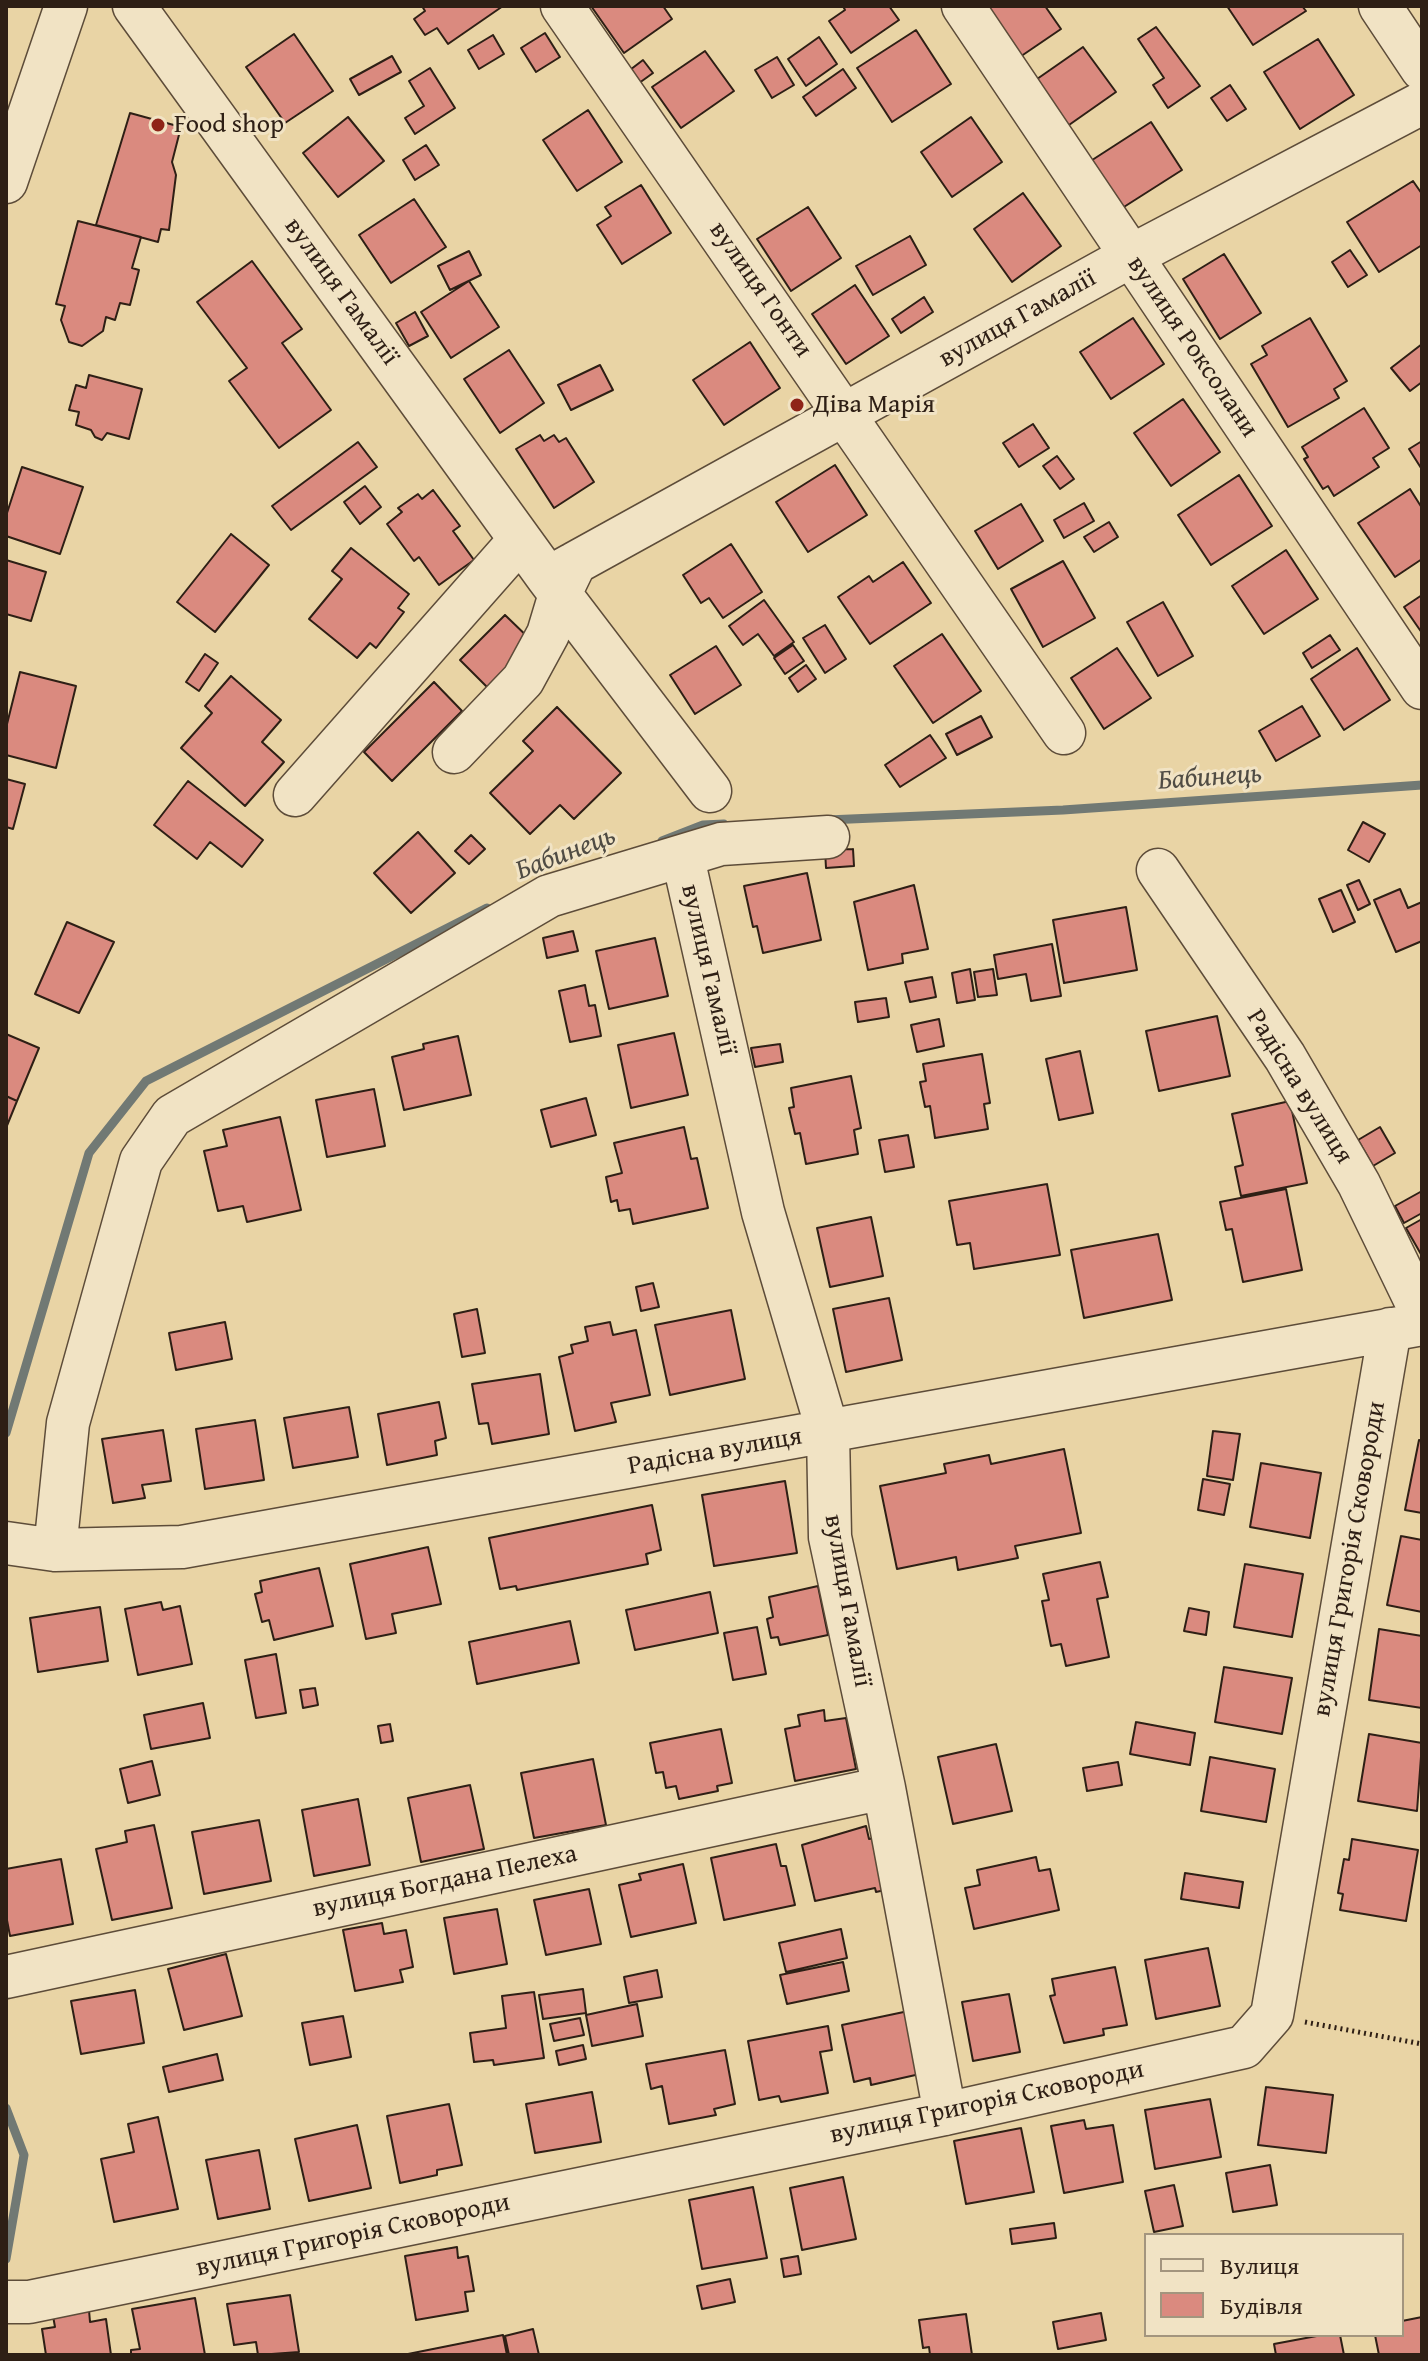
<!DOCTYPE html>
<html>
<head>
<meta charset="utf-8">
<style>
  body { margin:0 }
  #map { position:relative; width:1428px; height:2361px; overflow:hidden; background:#e9d4a5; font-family:"Gentium Book Plus",serif }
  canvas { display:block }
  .frame { position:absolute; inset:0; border:8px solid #2e1f15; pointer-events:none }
  .legend { position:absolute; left:1144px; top:2233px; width:260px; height:104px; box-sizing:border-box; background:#f1e3c4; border:2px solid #a3957e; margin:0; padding:10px 14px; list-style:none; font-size:24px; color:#2e1f15 }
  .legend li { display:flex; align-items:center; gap:16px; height:40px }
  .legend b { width:40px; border:2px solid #a3957e }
</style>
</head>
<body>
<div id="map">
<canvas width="1428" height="2361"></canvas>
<div class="frame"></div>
<ul class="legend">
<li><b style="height:10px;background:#f1e3c4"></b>Вулиця</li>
<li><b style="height:22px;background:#da8a7f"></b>Будівля</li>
</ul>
</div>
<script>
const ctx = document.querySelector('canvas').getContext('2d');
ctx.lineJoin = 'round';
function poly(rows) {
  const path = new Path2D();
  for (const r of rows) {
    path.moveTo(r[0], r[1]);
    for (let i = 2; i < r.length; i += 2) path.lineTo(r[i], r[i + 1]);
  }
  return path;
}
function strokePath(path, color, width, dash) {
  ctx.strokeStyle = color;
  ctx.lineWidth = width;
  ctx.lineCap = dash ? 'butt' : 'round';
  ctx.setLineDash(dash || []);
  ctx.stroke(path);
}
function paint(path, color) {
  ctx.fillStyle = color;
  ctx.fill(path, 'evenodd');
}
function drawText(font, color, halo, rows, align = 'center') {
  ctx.font = font + ' "Gentium Book Plus",serif';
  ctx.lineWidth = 6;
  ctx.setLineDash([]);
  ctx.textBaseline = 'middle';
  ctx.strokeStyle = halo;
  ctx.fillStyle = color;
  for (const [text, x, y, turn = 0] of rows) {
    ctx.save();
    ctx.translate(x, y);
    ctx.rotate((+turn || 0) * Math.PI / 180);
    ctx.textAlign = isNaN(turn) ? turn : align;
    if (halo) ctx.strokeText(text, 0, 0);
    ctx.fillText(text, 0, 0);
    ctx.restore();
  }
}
const stream = poly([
  [827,820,1063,810,1422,785],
  [662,841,703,825,724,824],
  [6,1433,89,1153,146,1081,487,908],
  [6,2108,24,2155,6,2259]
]);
const building = poly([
  [422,6,503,6,448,44,437,28,425,35,414,19,425,11,422,6],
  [591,6,663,6,672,19,624,53,591,6],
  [843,6,889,6,899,20,851,53,829,21,845,10,843,6],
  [986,6,1045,6,1061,29,1014,61,986,6],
  [1227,6,1302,6,1306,11,1253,45,1227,6],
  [1156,27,1200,86,1168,108,1153,85,1164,78,1138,39,1156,27],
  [916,30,951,84,892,122,857,68,916,30],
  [545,33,560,57,536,72,521,48,545,33],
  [294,34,333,91,285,123,246,67,294,34],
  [493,35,504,54,479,69,468,50,493,35],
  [819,37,837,64,806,86,788,59,819,37],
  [1318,39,1354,95,1300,129,1264,72,1318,39],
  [1083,47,1116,92,1059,132,1027,86,1083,47],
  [705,51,734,91,681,128,652,87,705,51],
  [392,56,401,72,359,95,350,79,392,56],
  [777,57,794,85,772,98,755,70,777,57],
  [643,60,653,73,635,86,626,73,643,60],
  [430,68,455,108,415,134,405,118,424,106,409,81,430,68],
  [843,69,856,88,816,116,803,97,843,69],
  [1230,85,1246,109,1227,121,1211,98,1230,85],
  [588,110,622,162,577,191,543,140,588,110],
  [130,113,181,127,172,162,176,175,169,230,161,229,158,242,96,225,130,113],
  [348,117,384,161,338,197,303,153,348,117],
  [971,117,1002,162,952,197,921,152,971,117],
  [1151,122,1182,170,1116,212,1086,164,1151,122],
  [426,145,439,165,415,180,403,160,426,145],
  [1413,181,1422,194,1422,245,1379,272,1347,222,1413,181],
  [641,185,671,233,622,264,597,225,611,216,605,207,641,185],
  [1023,193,1061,246,1012,282,974,229,1023,193],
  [414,199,446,247,391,283,359,235,414,199],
  [808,207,841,258,791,291,757,239,808,207],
  [78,221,141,237,132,268,139,270,130,305,120,303,115,320,106,317,103,331,82,346,69,342,61,320,65,306,56,304,78,221],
  [910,236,926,265,873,295,856,266,910,236],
  [1350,250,1367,275,1348,287,1332,262,1350,250],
  [469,251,481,275,450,290,438,266,469,251],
  [1224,254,1261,313,1220,339,1183,279,1224,254],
  [252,261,302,329,282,343,331,410,279,448,229,381,247,368,197,302,252,261],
  [469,281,499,327,451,358,421,312,469,281],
  [855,285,889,336,846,364,812,314,855,285],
  [924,297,933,312,901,333,892,319,924,297],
  [415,312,428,336,409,346,396,323,415,312],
  [1133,318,1164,364,1111,399,1080,352,1133,318],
  [1310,318,1347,381,1334,389,1339,398,1288,427,1251,364,1267,355,1262,346,1310,318],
  [750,342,780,388,724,425,693,380,750,342],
  [1422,344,1422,382,1410,391,1391,368,1422,344],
  [509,350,544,403,500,433,464,379,509,350],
  [600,365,613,390,571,410,558,385,600,365],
  [89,375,142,389,129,439,107,433,102,440,95,437,91,430,76,425,79,412,69,410,76,385,86,388,89,375],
  [1183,399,1220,452,1171,486,1134,433,1183,399],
  [1364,408,1389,448,1373,458,1379,467,1334,496,1328,486,1323,489,1304,459,1308,457,1302,447,1364,408],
  [1033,424,1049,448,1019,467,1003,443,1033,424],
  [540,435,544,441,554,435,559,442,566,438,594,482,554,508,516,449,540,435],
  [1422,441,1422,467,1421,468,1409,449,1422,441],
  [358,442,377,467,291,530,272,506,358,442],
  [1057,456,1074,479,1060,489,1043,466,1057,456],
  [835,465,867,515,808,552,776,502,835,465],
  [22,467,83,487,60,554,6,536,6,516,22,467],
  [1239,475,1272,526,1211,565,1178,515,1239,475],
  [365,486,381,507,360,524,344,502,365,486],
  [1410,489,1422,508,1422,559,1395,577,1358,523,1410,489],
  [433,490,460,526,453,531,474,560,439,585,419,557,414,561,387,524,402,512,398,508,418,494,422,499,433,490],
  [1084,503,1094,521,1064,538,1054,520,1084,503],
  [1021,504,1043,541,998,569,975,531,1021,504],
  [1109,522,1118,537,1094,552,1084,537,1109,522],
  [231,534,269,565,215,632,177,602,231,534],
  [731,544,762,592,723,618,709,598,701,603,683,575,731,544],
  [351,548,409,594,398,608,404,612,376,648,370,643,357,658,309,619,342,579,332,571,351,548],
  [1286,550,1318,599,1264,634,1232,586,1286,550],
  [6,560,46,572,31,621,6,614,6,560],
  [1063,561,1095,618,1043,647,1011,589,1063,561],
  [903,562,931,603,870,644,838,597,869,576,873,582,903,562],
  [1422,595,1422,633,1404,607,1422,595],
  [764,600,794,642,774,656,758,634,743,645,729,626,764,600],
  [1163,602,1193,656,1158,676,1127,622,1163,602],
  [505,615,535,644,489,689,460,660,505,615],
  [825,625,846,659,825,673,803,638,825,625],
  [942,634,981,691,933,723,894,666,942,634],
  [1330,635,1340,650,1312,668,1303,653,1330,635],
  [793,645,804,661,785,674,774,658,793,645],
  [716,646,741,685,695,714,670,675,716,646],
  [1117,648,1151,698,1104,729,1071,678,1117,648],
  [1357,648,1390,700,1344,730,1311,679,1357,648],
  [205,654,218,663,199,691,186,682,205,654],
  [806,665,816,679,798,692,789,678,806,665],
  [20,672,76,686,56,768,6,755,6,728,20,672],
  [231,676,281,720,262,742,284,762,245,806,181,748,212,713,205,706,231,676],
  [434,682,462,711,392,781,364,752,434,682],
  [1302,706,1320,736,1276,761,1259,731,1302,706],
  [557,707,621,773,574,819,560,805,530,834,490,793,533,751,523,741,557,707],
  [981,716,992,737,957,755,946,734,981,716],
  [930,735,946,758,900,787,885,765,930,735],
  [6,779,25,784,13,829,6,827,6,779],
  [188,781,263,840,242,867,210,842,197,859,154,825,188,781],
  [1363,822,1385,834,1369,862,1348,850,1363,822],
  [418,832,455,873,411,913,374,873,418,832],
  [471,835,485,849,469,864,455,851,471,835],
  [853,849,854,866,826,868,825,850,853,849],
  [807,873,821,940,763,953,757,926,753,927,744,886,807,873],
  [1359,880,1370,904,1358,910,1347,885,1359,880],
  [914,885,928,949,902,954,903,963,868,970,854,902,914,885],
  [1400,889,1408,908,1422,902,1422,896,1422,941,1396,952,1374,900,1400,889],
  [1341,890,1355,922,1333,932,1319,899,1341,890],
  [1126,907,1137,970,1064,983,1053,920,1126,907],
  [67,922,114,942,79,1013,35,994,67,922],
  [573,931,578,951,547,958,543,938,573,931],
  [655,938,668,996,609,1009,596,951,655,938],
  [1052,944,1061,996,1031,1001,1026,974,998,979,994,955,1052,944],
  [970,969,975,1000,957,1003,952,973,970,969],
  [993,969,997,995,978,997,974,972,993,969],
  [932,977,936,997,910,1002,905,982,932,977],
  [585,985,589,1006,595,1005,601,1036,570,1042,559,991,585,985],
  [886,998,889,1017,858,1022,855,1002,886,998],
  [1217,1016,1230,1076,1159,1091,1146,1031,1217,1016],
  [939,1019,944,1046,917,1052,911,1025,939,1019],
  [674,1033,688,1095,631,1108,618,1045,674,1033],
  [6,1034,39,1048,17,1101,6,1096,6,1034],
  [458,1036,471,1095,404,1110,392,1057,424,1049,423,1044,458,1036],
  [780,1044,783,1062,755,1067,751,1048,780,1044],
  [1080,1051,1093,1113,1059,1120,1046,1059,1080,1051],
  [982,1054,990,1103,984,1104,988,1129,935,1138,930,1106,925,1107,920,1082,926,1081,923,1064,982,1054],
  [851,1076,861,1128,854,1130,858,1154,806,1164,800,1133,795,1134,789,1108,794,1107,791,1088,851,1076],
  [374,1089,385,1146,327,1157,316,1100,374,1089],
  [6,1096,17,1101,6,1128,6,1096],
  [586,1098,596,1135,551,1147,541,1110,586,1098],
  [1290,1101,1307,1183,1241,1196,1235,1167,1243,1165,1232,1114,1290,1101],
  [280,1117,301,1210,247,1222,243,1206,218,1211,204,1151,227,1146,223,1130,280,1117],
  [684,1127,691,1159,697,1158,708,1208,633,1224,630,1209,619,1211,617,1200,611,1202,606,1177,622,1173,614,1143,684,1127],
  [1380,1127,1395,1153,1373,1166,1358,1140,1380,1127],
  [908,1135,914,1167,885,1172,879,1140,908,1135],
  [1047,1184,1060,1255,974,1269,970,1243,957,1245,949,1201,1047,1184],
  [1286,1189,1302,1270,1243,1282,1232,1229,1226,1230,1220,1202,1286,1189],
  [1422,1191,1422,1213,1404,1223,1395,1206,1422,1191],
  [871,1217,883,1276,830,1287,817,1228,871,1217],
  [1422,1219,1422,1256,1406,1228,1422,1219],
  [1158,1234,1172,1300,1084,1318,1071,1250,1158,1234],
  [653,1283,659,1307,641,1311,636,1287,653,1283],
  [889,1298,902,1360,846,1372,833,1309,889,1298],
  [477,1309,485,1353,462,1357,454,1314,477,1309],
  [731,1310,745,1379,670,1395,655,1325,731,1310],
  [225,1322,232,1359,176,1370,169,1333,225,1322],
  [610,1322,613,1335,636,1330,650,1395,611,1403,616,1422,575,1431,559,1357,573,1353,571,1345,588,1341,585,1327,610,1322],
  [540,1374,549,1434,492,1444,488,1423,479,1424,472,1384,540,1374],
  [439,1402,446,1438,435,1441,437,1455,387,1465,378,1414,439,1402],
  [349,1407,358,1457,293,1468,284,1418,349,1407],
  [255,1420,264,1480,205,1489,196,1429,255,1420],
  [163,1430,171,1481,142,1485,145,1498,113,1503,102,1439,163,1430],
  [1213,1431,1240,1434,1233,1480,1207,1476,1213,1431],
  [1419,1440,1422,1441,1422,1513,1405,1510,1419,1440],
  [1064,1449,1081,1533,1015,1546,1018,1558,958,1570,956,1557,897,1569,880,1486,946,1473,944,1464,989,1455,991,1464,1064,1449],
  [1261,1463,1321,1473,1310,1538,1250,1527,1261,1463],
  [1203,1479,1230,1484,1224,1515,1198,1510,1203,1479],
  [785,1481,797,1553,714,1566,702,1495,785,1481],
  [652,1505,661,1550,646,1554,648,1564,517,1590,516,1586,500,1589,489,1538,652,1505],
  [1401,1536,1422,1540,1422,1612,1387,1605,1401,1536],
  [428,1547,441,1604,392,1614,396,1633,366,1639,350,1564,428,1547],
  [1100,1562,1108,1597,1097,1599,1109,1657,1066,1666,1061,1644,1051,1646,1042,1601,1049,1600,1043,1574,1100,1562],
  [1245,1564,1303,1574,1292,1637,1234,1627,1245,1564],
  [319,1568,333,1626,274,1640,269,1620,262,1622,255,1594,262,1592,260,1581,319,1568],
  [818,1586,828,1635,780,1645,778,1637,771,1638,767,1619,773,1617,769,1597,818,1586],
  [710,1592,718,1633,635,1650,626,1610,710,1592],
  [161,1602,163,1610,180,1606,192,1664,138,1675,125,1609,161,1602],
  [100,1607,108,1661,38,1672,30,1618,100,1607],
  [1189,1608,1209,1612,1206,1635,1184,1631,1189,1608],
  [570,1621,579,1663,477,1684,469,1642,570,1621],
  [757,1627,766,1674,733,1680,724,1633,757,1627],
  [1379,1629,1422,1636,1422,1708,1369,1700,1379,1629],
  [276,1654,286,1713,256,1718,245,1660,276,1654],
  [1224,1667,1292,1678,1282,1734,1215,1722,1224,1667],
  [315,1688,318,1705,303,1708,300,1690,315,1688],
  [203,1703,210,1738,151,1749,144,1715,203,1703],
  [824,1710,825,1721,846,1718,856,1769,795,1781,785,1729,800,1726,798,1715,824,1710],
  [1136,1722,1195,1733,1190,1765,1130,1754,1136,1722],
  [390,1724,393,1741,381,1743,378,1726,390,1724],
  [721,1729,732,1783,717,1786,718,1791,679,1799,676,1786,666,1788,663,1772,656,1773,650,1743,721,1729],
  [1369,1734,1422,1743,1417,1811,1358,1801,1369,1734],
  [996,1744,1012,1811,953,1824,938,1757,996,1744],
  [1210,1757,1275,1769,1266,1822,1201,1811,1210,1757],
  [593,1759,606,1825,534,1838,521,1773,593,1759],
  [152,1761,160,1795,128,1803,120,1769,152,1761],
  [1118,1762,1122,1785,1087,1791,1083,1768,1118,1762],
  [470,1785,484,1849,421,1862,408,1798,470,1785],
  [358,1799,370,1865,314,1876,302,1810,358,1799],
  [259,1820,271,1881,204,1894,192,1832,259,1820],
  [154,1825,172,1908,112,1920,96,1849,127,1842,125,1831,154,1825],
  [866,1826,869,1839,875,1838,894,1888,876,1892,875,1888,815,1901,802,1845,866,1826],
  [1352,1839,1418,1850,1406,1921,1340,1910,1343,1894,1338,1893,1344,1859,1349,1860,1352,1839],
  [776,1844,781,1866,786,1866,795,1905,724,1920,711,1858,776,1844],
  [1036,1857,1039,1871,1050,1869,1059,1910,974,1929,965,1888,980,1885,977,1870,1036,1857],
  [61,1859,73,1924,10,1936,6,1915,6,1869,61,1859],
  [683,1864,696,1923,631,1937,619,1885,641,1880,639,1874,683,1864],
  [1185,1873,1243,1882,1239,1908,1181,1899,1185,1873],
  [589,1889,601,1944,546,1955,534,1900,589,1889],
  [497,1909,507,1964,454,1974,444,1918,497,1909],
  [382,1923,384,1934,406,1930,413,1967,400,1970,403,1982,355,1991,343,1930,382,1923],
  [841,1929,847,1958,786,1972,779,1943,841,1929],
  [1208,1948,1220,2006,1156,2019,1145,1960,1208,1948],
  [226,1954,242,2016,184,2030,168,1969,226,1954],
  [843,1962,849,1991,787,2004,780,1975,843,1962],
  [1115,1967,1127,2025,1103,2029,1104,2035,1064,2043,1050,1996,1055,1995,1052,1979,1115,1967],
  [657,1970,662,1997,629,2003,624,1977,657,1970],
  [583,1989,586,2013,543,2019,539,1995,583,1989],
  [135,1990,144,2043,81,2054,71,2001,135,1990],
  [534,1992,544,2058,494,2065,493,2060,474,2062,470,2033,506,2028,502,1996,534,1992],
  [1009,1994,1020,2052,973,2061,962,2002,1009,1994],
  [637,2004,643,2036,592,2046,586,2015,637,2004],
  [918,2009,920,2074,871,2085,870,2078,854,2082,842,2025,918,2009],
  [343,2016,351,2057,310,2065,302,2023,343,2016],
  [580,2018,584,2035,554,2041,550,2024,580,2018],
  [828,2026,832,2050,820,2052,828,2093,781,2102,779,2096,759,2100,748,2041,828,2026],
  [583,2045,586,2059,559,2065,556,2051,583,2045],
  [725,2050,735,2104,714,2109,716,2115,669,2124,662,2086,651,2089,646,2064,725,2050],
  [217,2054,223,2080,169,2092,163,2067,217,2054],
  [1266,2087,1333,2095,1326,2153,1258,2145,1266,2087],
  [592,2092,601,2142,535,2153,526,2104,592,2092],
  [1210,2099,1221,2157,1155,2169,1145,2110,1210,2099],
  [449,2104,462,2165,437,2170,437,2175,400,2183,387,2116,449,2104],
  [158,2117,178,2209,114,2222,101,2159,134,2152,128,2124,158,2117],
  [1084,2120,1086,2129,1113,2125,1123,2182,1064,2193,1051,2126,1084,2120],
  [357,2125,371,2188,309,2201,295,2139,357,2125],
  [1021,2128,1034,2192,966,2204,954,2141,1021,2128],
  [259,2150,270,2209,218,2219,206,2160,259,2150],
  [1270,2165,1277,2205,1233,2212,1226,2173,1270,2165],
  [843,2177,856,2239,802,2250,790,2188,843,2177],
  [1174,2185,1183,2226,1154,2232,1145,2191,1174,2185],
  [753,2187,767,2258,702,2269,689,2200,753,2187],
  [1054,2223,1056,2238,1012,2244,1010,2229,1054,2223],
  [457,2247,458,2258,468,2256,474,2291,465,2292,468,2311,416,2320,405,2256,457,2247],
  [798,2256,801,2274,784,2277,781,2259,798,2256],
  [730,2279,735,2302,702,2309,697,2286,730,2279],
  [290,2295,299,2352,258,2355,256,2342,234,2345,227,2304,290,2295],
  [195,2298,205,2355,131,2355,131,2350,140,2349,132,2309,195,2298],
  [89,2310,90,2322,106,2319,111,2355,46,2355,42,2329,55,2327,53,2316,89,2310],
  [1101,2313,1106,2340,1058,2349,1053,2322,1101,2313],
  [966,2314,972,2355,930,2355,929,2347,923,2348,919,2320,966,2314],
  [1422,2317,1422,2355,1379,2355,1375,2335,1402,2335,1402,2321,1422,2317],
  [533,2329,539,2355,509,2355,505,2336,533,2329],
  [503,2335,507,2355,409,2355,408,2354,503,2335],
  [1322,2335,1340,2335,1344,2355,1276,2355,1274,2344,1322,2335]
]);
const path = poly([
  [1305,2022,1422,2044]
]);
const minor = poly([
  [134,6,548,578],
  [562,6,1064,733],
  [963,6,1422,688],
  [1380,6,1422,69],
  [6,182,66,6],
  [575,563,560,594,548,578,575,563,1131,256,1422,103],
  [560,594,710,791],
  [454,752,523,680,548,634,560,594],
  [295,795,519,541],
  [683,858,763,1212,828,1432,830,1537,884,1788,945,2114],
  [1158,870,1285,1057,1359,1184,1422,1314],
  [6,1543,55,1550,182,1547,1422,1324],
  [55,1550,68,1423,141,1161,172,1116,549,896,721,844,828,837],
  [6,1977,884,1788],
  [6,2302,29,2302,945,2114,1244,2047,1272,2015,1390,1329]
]);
const markers = [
  [158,125,8,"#8f2418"],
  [797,405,8,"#8f2418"]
];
const poiNames = [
  ["Food shop",174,125],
  ["Діва Марія",813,405]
];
const streetNames = [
  ["вулиця Гонти",760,290,55],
  ["вулиця Гамалії",341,292,54],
  ["вулиця Гамалії",1018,319,-29],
  ["вулиця Роксолани",1192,347,56],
  ["вулиця Гамалії",708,970,77],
  ["Радісна вулиця",1299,1087,58],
  ["Радісна вулиця",715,1452,-10],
  ["вулиця Григорія Сковороди",1350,1559,-80],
  ["вулиця Гамалії",847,1601,80],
  ["вулиця Богдана Пелеха",445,1882,-12],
  ["вулиця Григорія Сковороди",987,2103,-12],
  ["вулиця Григорія Сковороди",353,2236,-12]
];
const waterNames = [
  ["Бабинець",1210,778,-4],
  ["Бабинець",566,854,-21]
];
strokePath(stream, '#717974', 9);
paint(building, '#da8a7f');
strokePath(building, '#2e1f15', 2);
strokePath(minor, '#5d4c39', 45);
strokePath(path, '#2e1f15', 5, [2, 4]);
strokePath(minor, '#f1e3c4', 42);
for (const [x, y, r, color] of markers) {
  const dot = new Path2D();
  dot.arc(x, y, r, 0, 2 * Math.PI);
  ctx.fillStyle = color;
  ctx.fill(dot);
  strokePath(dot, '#f1e3c4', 3);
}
drawText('26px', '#2e1f15', '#f1e3c4', poiNames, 'left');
drawText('26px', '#2e1f15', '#f1e3c4', streetNames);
drawText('italic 28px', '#504c44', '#f1e3c4', waterNames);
</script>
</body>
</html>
